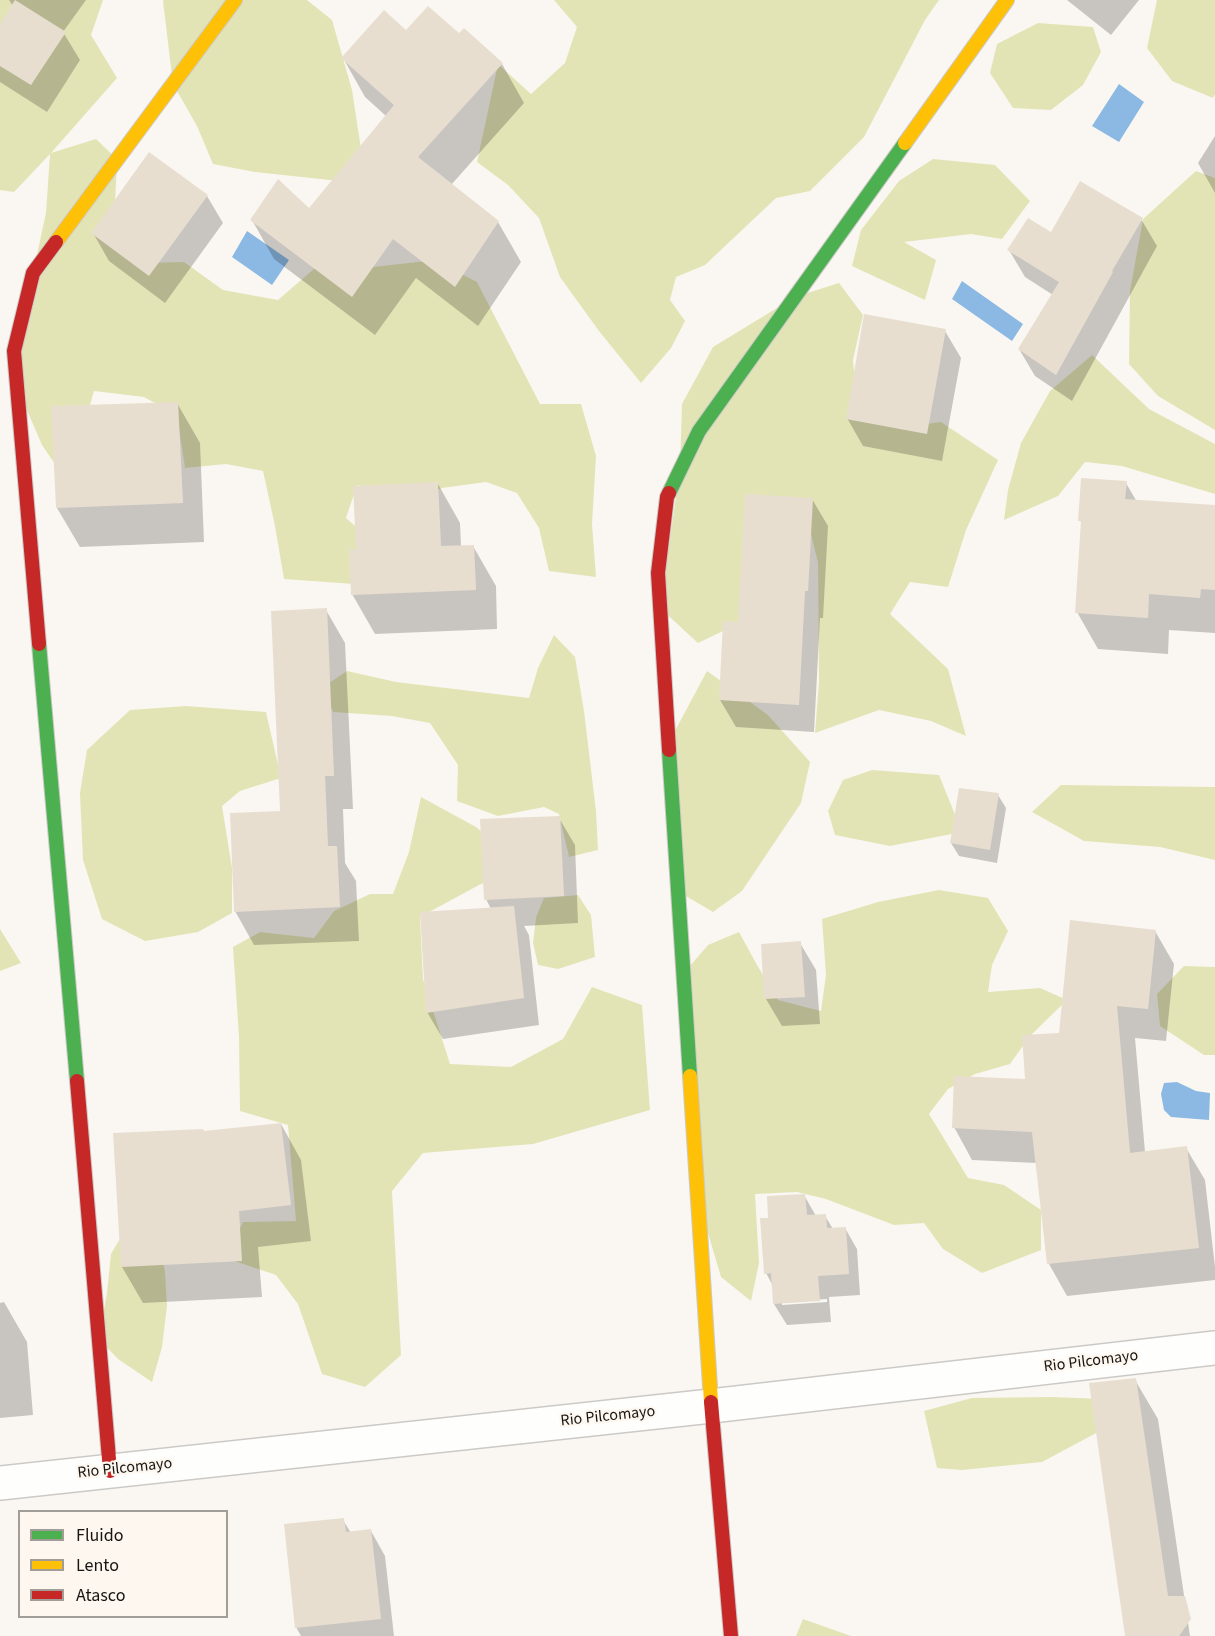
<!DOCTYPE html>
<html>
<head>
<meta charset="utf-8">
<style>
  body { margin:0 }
  #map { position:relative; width:1215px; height:1636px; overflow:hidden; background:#faf7f2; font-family:"Source Sans 3",sans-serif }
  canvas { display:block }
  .legend { position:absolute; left:18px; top:1510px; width:210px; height:108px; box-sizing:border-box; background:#fef7ef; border:2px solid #a29d97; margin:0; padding:8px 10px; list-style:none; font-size:18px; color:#171512 }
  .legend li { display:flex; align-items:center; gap:12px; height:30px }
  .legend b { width:30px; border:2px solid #a29d97 }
</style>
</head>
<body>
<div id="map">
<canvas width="1215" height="1636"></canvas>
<ul class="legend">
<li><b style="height:8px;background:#4caf50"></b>Fluido</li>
<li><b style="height:8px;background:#ffc107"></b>Lento</li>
<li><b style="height:8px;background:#c62828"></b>Atasco</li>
</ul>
</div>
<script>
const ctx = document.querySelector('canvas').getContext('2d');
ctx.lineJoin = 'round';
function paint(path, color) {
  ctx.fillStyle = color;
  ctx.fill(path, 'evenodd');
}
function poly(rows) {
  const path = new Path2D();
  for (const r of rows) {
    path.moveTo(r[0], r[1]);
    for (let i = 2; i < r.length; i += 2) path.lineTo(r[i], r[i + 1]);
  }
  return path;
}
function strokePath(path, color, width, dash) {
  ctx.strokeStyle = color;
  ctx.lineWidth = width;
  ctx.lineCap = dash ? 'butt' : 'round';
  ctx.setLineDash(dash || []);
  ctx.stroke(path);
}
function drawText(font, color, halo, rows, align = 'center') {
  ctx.font = font + ' "Source Sans 3",sans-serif';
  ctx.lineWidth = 4.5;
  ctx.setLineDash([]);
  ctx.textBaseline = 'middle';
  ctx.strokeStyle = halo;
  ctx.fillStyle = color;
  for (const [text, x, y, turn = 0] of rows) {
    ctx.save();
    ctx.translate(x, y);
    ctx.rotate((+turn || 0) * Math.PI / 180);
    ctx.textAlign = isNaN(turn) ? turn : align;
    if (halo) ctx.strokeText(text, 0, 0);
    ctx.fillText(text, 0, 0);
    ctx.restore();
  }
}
const green = poly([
  [0,0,103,0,91,35,117,78,51,153,96,139,117,159,114,227,136,263,184,262,223,290,278,300,315,268,373,267,435,260,477,282,540,404,581,404,596,456,592,524,596,577,549,571,539,528,517,493,486,482,442,488,410,502,357,485,346,518,370,539,354,584,284,579,275,526,263,471,226,464,185,468,177,415,144,397,94,391,68,483,42,445,17,387,33,273,46,213,50,154,14,192,0,190],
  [164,0,307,0,332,20,352,90,363,162,339,181,255,172,213,164,197,126,173,84,163,1],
  [554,0,939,0,925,20,864,137,810,191,776,198,705,265,676,277,670,300,685,321,671,348,641,383,599,331,560,277,539,218,508,185,477,162,498,64,531,94,565,63,577,27],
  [1157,0,1215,0,1215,94,1213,98,1172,81,1147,48],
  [1038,23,1093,27,1101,52,1083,85,1051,110,1013,108,990,73,997,44],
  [933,159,995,165,1030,201,1002,239,971,234,904,242,936,260,925,300,852,266,861,230,899,181],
  [1196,171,1215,178,1215,430,1158,396,1129,364,1130,291,1143,219],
  [839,283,863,315,853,360,856,393,904,427,941,422,998,460,966,530,948,587,910,582,890,614,948,669,966,736,931,721,879,710,815,733,819,682,818,563,805,509,748,619,698,643,660,608,680,469,682,404,713,347,795,297],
  [1092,355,1149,409,1215,444,1215,494,1122,466,1085,462,1058,496,1004,520,1008,490,1021,443,1050,391],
  [554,635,575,657,584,711,596,811,598,850,569,857,559,814,544,807,498,816,457,801,458,765,430,723,392,716,333,712,323,687,347,671,396,682,529,698,538,668],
  [707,671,768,715,810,762,801,803,742,891,713,912,679,892,669,742],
  [186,706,266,712,281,778,240,791,222,806,232,868,232,913,198,932,145,941,102,919,83,860,80,793,87,750,130,710],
  [872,770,939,775,962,832,890,846,835,835,828,811,843,780],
  [1061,785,1215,787,1215,860,1160,847,1084,841,1032,812],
  [421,797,476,827,522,867,479,885,420,917,423,979,450,1064,511,1067,563,1039,592,987,642,1005,650,1110,533,1144,423,1153,392,1191,401,1355,365,1387,322,1374,298,1304,276,1275,225,1258,243,1222,296,1221,288,1125,240,1111,239,1037,233,947,260,932,314,938,334,911,370,894,393,894,409,852],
  [939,890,988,898,1008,931,992,965,988,992,1040,988,1067,1000,1030,1036,1010,1064,975,1074,948,1089,929,1114,968,1178,1004,1185,1041,1210,1041,1250,982,1273,943,1249,924,1223,894,1225,826,1199,797,1192,755,1194,759,1263,751,1301,721,1277,698,1199,683,974,708,945,739,932,757,965,778,1000,821,1011,826,975,822,919,878,902],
  [578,895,591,915,595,957,558,969,538,965,533,943,536,917,544,898],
  [0,929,21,963,0,971],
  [1184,966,1215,967,1215,1055,1204,1055,1160,1026,1157,994],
  [125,1230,158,1241,165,1271,167,1306,162,1347,152,1382,118,1359,99,1339,107,1293,111,1254],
  [1051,1397,1104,1399,1100,1431,1042,1462,962,1470,937,1468,924,1411,972,1398],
  [803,1619,851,1636,796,1636]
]);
const water = poly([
  [1119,84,1144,102,1119,142,1092,126],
  [247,231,289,260,272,285,232,257],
  [962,281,1023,324,1012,341,952,299],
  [1177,1082,1196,1091,1210,1093,1209,1120,1171,1117,1164,1110,1161,1094,1164,1083]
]);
const shadow = poly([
  [9,0,86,0,63,32,80,60,47,112,0,82,0,27,13,6],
  [1067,0,1139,0,1111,35],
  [406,32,459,35,502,64,524,103,451,185,498,222,521,262,478,326,416,278,375,335,274,259,252,220,309,210,386,116,365,97,343,58],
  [1215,136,1215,193,1198,163],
  [207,196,223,223,165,303,109,261,93,233],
  [1141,219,1157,246,1072,401,1035,376,1019,349,1053,295,1025,277,1009,250,1051,234],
  [945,331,961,358,942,461,863,446,847,418],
  [177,403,200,443,204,542,80,547,57,508],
  [1126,483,1137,502,1215,507,1215,633,1169,630,1168,654,1098,649,1077,612,1083,526,1080,520],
  [438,484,460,523,461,546,473,546,496,586,497,629,375,634,352,594,358,551],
  [812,499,828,526,823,618,820,618,814,732,736,727,720,700,740,623],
  [326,610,345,643,353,809,343,809,345,863,356,881,359,941,254,945,235,911,281,812],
  [998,795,1006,808,997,863,959,856,951,843],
  [559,818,575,845,578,923,524,926,529,935,539,1025,443,1039,427,1012,491,909,486,899],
  [1155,931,1174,964,1166,1041,1135,1038,1145,1152,1186,1148,1205,1180,1215,1267,1215,1280,1067,1296,1049,1264,1037,1163,972,1160,954,1127,1027,1081,1060,1034],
  [800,943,816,970,820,1024,782,1026,766,999,762,946],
  [281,1124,301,1160,311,1241,258,1247,262,1297,143,1303,122,1267,115,1135,204,1133],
  [804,1195,816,1216,825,1216,833,1229,845,1228,857,1249,860,1295,829,1297,831,1322,787,1325,774,1304,773,1286,766,1273,769,1219],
  [827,1299,827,1302,782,1305,782,1302],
  [4,1302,27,1342,33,1415,0,1418,0,1303],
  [1135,1380,1158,1419,1190,1636,1127,1636],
  [343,1520,351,1533,371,1531,385,1556,394,1636,301,1636,296,1627]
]);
const building = poly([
  [15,0,66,32,31,85,0,66,0,24],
  [428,6,459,33,464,28,503,63,418,157,499,221,455,287,393,239,352,297,250,220,278,179,309,208,394,105,341,58,384,10,406,30],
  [149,152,208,195,149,276,91,233],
  [1080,181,1143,218,1112,271,1113,272,1056,375,1018,349,1059,282,1007,250,1028,218,1051,232],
  [864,314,946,329,927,434,846,419],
  [178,402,183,503,56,508,51,406],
  [1081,478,1127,481,1125,499,1215,505,1215,590,1201,589,1200,598,1149,594,1148,618,1075,613,1081,521,1078,521],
  [438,482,441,546,474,545,476,590,351,595,349,549,356,549,353,486],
  [745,494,813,498,808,591,805,591,799,705,719,700,723,621,738,622],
  [327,608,334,776,325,776,328,846,337,846,340,907,234,912,230,813,280,811,271,611],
  [959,788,999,793,990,850,950,843],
  [560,816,564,896,484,900,480,819],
  [514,906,524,998,426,1013,420,912],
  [1070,920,1156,930,1148,1009,1117,1006,1130,1153,1187,1146,1199,1248,1047,1264,1032,1132,952,1128,954,1076,1025,1079,1022,1035,1059,1033],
  [801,941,805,997,764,999,761,944],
  [281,1123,291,1205,239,1211,242,1261,121,1267,113,1133,203,1129,204,1131],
  [805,1194,807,1215,826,1214,827,1228,846,1227,849,1274,818,1276,820,1301,773,1304,771,1273,764,1274,760,1218,768,1218,767,1196],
  [1136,1378,1168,1596,1185,1596,1191,1619,1179,1636,1125,1636,1089,1383],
  [344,1518,346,1532,371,1529,381,1619,295,1628,284,1524]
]);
const street = poly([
  [0,1483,711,1406,1215,1348]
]);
const fast = poly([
  [669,493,699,431,905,143],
  [39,644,77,1081],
  [669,750,690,1076]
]);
const slow = poly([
  [905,143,1007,0],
  [56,242,235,0],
  [690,1076,711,1402]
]);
const jam = poly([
  [669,493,667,497,658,573,669,750],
  [39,644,14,351,33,273,56,242],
  [77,1081,110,1471],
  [711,1402,731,1636]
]);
const streetNames = [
  ["Rio Pilcomayo",1091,1362,-7],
  ["Rio Pilcomayo",608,1417,-6],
  ["Rio Pilcomayo",125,1469,-6]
];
paint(green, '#e3e4b5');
paint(water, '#8bb9e3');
paint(shadow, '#0003');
paint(building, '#e8ded0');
strokePath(street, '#cccac7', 36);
strokePath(fast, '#cccac7', 16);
strokePath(slow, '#cccac7', 16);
strokePath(jam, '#cccac7', 16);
strokePath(street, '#fefefd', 33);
strokePath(fast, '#4caf50', 14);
strokePath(slow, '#ffc107', 14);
strokePath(jam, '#c62828', 14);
drawText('16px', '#171512', '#fef7ef', streetNames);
</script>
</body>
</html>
